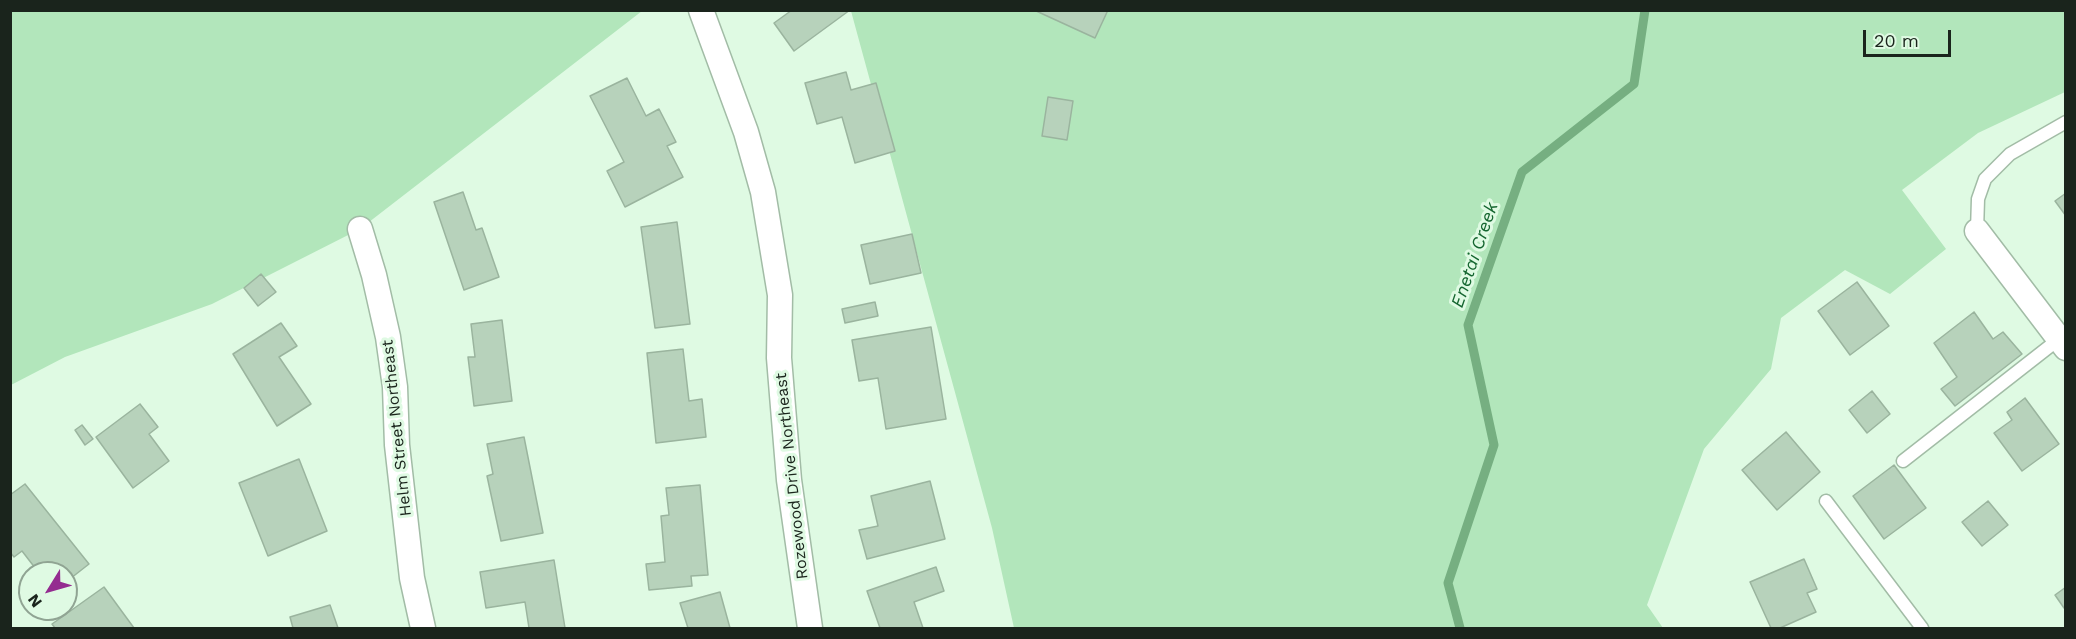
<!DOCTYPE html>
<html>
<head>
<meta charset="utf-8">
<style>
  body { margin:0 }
  #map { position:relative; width:2076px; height:639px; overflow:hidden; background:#dffae3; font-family:"Work Sans",sans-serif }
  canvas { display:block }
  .frame { position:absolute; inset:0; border:12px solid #1a241c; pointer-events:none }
  .north { position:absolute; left:18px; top:561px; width:60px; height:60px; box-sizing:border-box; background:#dffae3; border:2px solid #90a493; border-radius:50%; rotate:233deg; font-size:16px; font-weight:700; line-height:24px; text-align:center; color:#1a241c }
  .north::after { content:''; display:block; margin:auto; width:21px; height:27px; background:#942c90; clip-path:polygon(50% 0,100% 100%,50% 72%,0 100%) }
  .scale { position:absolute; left:1863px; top:30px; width:88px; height:27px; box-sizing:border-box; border:3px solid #1a241c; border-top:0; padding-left:8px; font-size:18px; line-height:21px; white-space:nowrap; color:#1a241c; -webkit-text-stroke:4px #dffae3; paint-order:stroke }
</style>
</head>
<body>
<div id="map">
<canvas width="2076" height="639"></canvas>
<div class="frame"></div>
<div class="north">N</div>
<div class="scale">20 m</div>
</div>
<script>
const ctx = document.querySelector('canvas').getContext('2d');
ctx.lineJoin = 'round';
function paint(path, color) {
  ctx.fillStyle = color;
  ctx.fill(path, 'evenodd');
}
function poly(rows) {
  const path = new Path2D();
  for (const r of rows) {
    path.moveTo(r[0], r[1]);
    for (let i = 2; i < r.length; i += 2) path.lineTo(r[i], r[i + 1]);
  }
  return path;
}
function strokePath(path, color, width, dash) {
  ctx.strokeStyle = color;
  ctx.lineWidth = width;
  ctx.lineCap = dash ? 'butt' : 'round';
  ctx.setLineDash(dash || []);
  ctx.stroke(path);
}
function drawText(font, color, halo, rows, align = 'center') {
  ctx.font = font + ' "Work Sans",sans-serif';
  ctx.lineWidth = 6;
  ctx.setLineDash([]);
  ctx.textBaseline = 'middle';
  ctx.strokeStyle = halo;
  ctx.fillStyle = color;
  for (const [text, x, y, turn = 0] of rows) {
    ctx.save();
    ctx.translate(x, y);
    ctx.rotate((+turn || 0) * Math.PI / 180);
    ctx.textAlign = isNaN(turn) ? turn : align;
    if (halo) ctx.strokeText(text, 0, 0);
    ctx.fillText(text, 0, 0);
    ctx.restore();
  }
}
const green = poly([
  [11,11,642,11,360,229,212,304,65,357,11,385],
  [851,11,2065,11,2065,92,1978,133,1902,190,1946,249,1890,294,1845,270,1781,318,1771,369,1704,449,1647,605,1663,628,1014,628,992,528]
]);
const stream = poly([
  [1460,628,1448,583,1494,445,1468,325,1522,172,1634,84,1645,10]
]);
const building = poly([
  [792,10,850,10,794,51,774,23,792,10],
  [1034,10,1108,10,1095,38,1034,10],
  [846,72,851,90,876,83,895,151,855,163,842,117,817,124,805,83,846,72],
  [627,78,646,116,659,109,676,142,667,146,683,177,625,207,607,171,624,162,590,96,627,78],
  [1048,97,1073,101,1067,140,1042,136,1048,97],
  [463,192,476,230,482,228,499,277,464,290,434,202,463,192],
  [2066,193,2066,216,2055,201,2066,193],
  [677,222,690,324,655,328,641,227,677,222],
  [912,234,921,273,870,284,861,245,912,234],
  [261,274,276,292,258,306,244,288,261,274],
  [1857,282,1889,326,1850,355,1818,311,1857,282],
  [875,302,878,316,845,323,842,309,875,302],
  [1974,312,1993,339,2003,332,2022,354,1955,406,1941,389,1957,377,1934,343,1974,312],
  [502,320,512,401,474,406,468,357,475,357,471,324,502,320],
  [281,323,297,346,279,357,311,404,277,426,233,354,281,323],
  [931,327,946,419,886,429,878,378,859,381,852,340,931,327],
  [683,349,689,401,702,399,706,437,656,443,647,353,683,349],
  [1872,391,1890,414,1867,433,1849,410,1872,391],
  [2025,398,2059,444,2022,471,1994,433,2012,420,2007,412,2025,398],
  [140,404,158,427,149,434,169,461,133,488,96,437,140,404],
  [82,425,93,439,85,445,75,430,82,425],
  [1786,432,1820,472,1777,510,1742,470,1786,432],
  [524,437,543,533,501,541,487,476,493,474,487,444,524,437],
  [299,459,327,531,268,556,239,483,299,459],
  [1894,465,1926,508,1884,539,1853,496,1894,465],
  [930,481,945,539,867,559,859,530,878,526,871,496,930,481],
  [25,484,89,564,66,582,66,573,39,573,22,551,14,557,10,552,10,495,25,484],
  [700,485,708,575,691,576,692,586,649,590,646,564,665,562,661,516,669,515,666,488,700,485],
  [1988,501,2008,525,1982,546,1962,522,1988,501],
  [1804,559,1817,589,1807,593,1816,612,1780,628,1771,628,1750,582,1804,559],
  [554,560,565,628,529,628,525,602,486,608,480,572,554,560],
  [936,567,944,591,914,602,923,628,880,628,867,591,936,567],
  [104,587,134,628,55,628,52,624,104,587],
  [2066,587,2066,607,2064,608,2055,595,2066,587],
  [720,592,730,628,736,628,688,628,680,603,720,592],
  [330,605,338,628,293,628,290,617,330,605]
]);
const service = poly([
  [1977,231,1978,199,1985,179,2010,154,2066,122],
  [1903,461,2059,339],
  [1826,501,1922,628]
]);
const minor = poly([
  [701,10,746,132,763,192,780,295,779,358,789,480,810,628],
  [360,229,374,275,388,337,395,387,397,445,412,578,423,628],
  [1977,231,2066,348]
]);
const streetNames = [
  ["Helm Street Northeast",397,428,-96],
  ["Rozewood Drive Northeast",792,476,-96]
];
const waterNames = [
  ["Enetai Creek",1475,255,-71]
];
paint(green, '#b2e6bb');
strokePath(stream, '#76af81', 9);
paint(building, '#b7d2bb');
strokePath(building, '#9ab49e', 1.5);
strokePath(service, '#a2bca6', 15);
strokePath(minor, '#a2bca6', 27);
strokePath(service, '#fff', 12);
strokePath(minor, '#fff', 24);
drawText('16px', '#1a241c', '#dffae3', streetNames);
drawText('italic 18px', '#156630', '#dffae3', waterNames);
</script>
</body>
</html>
